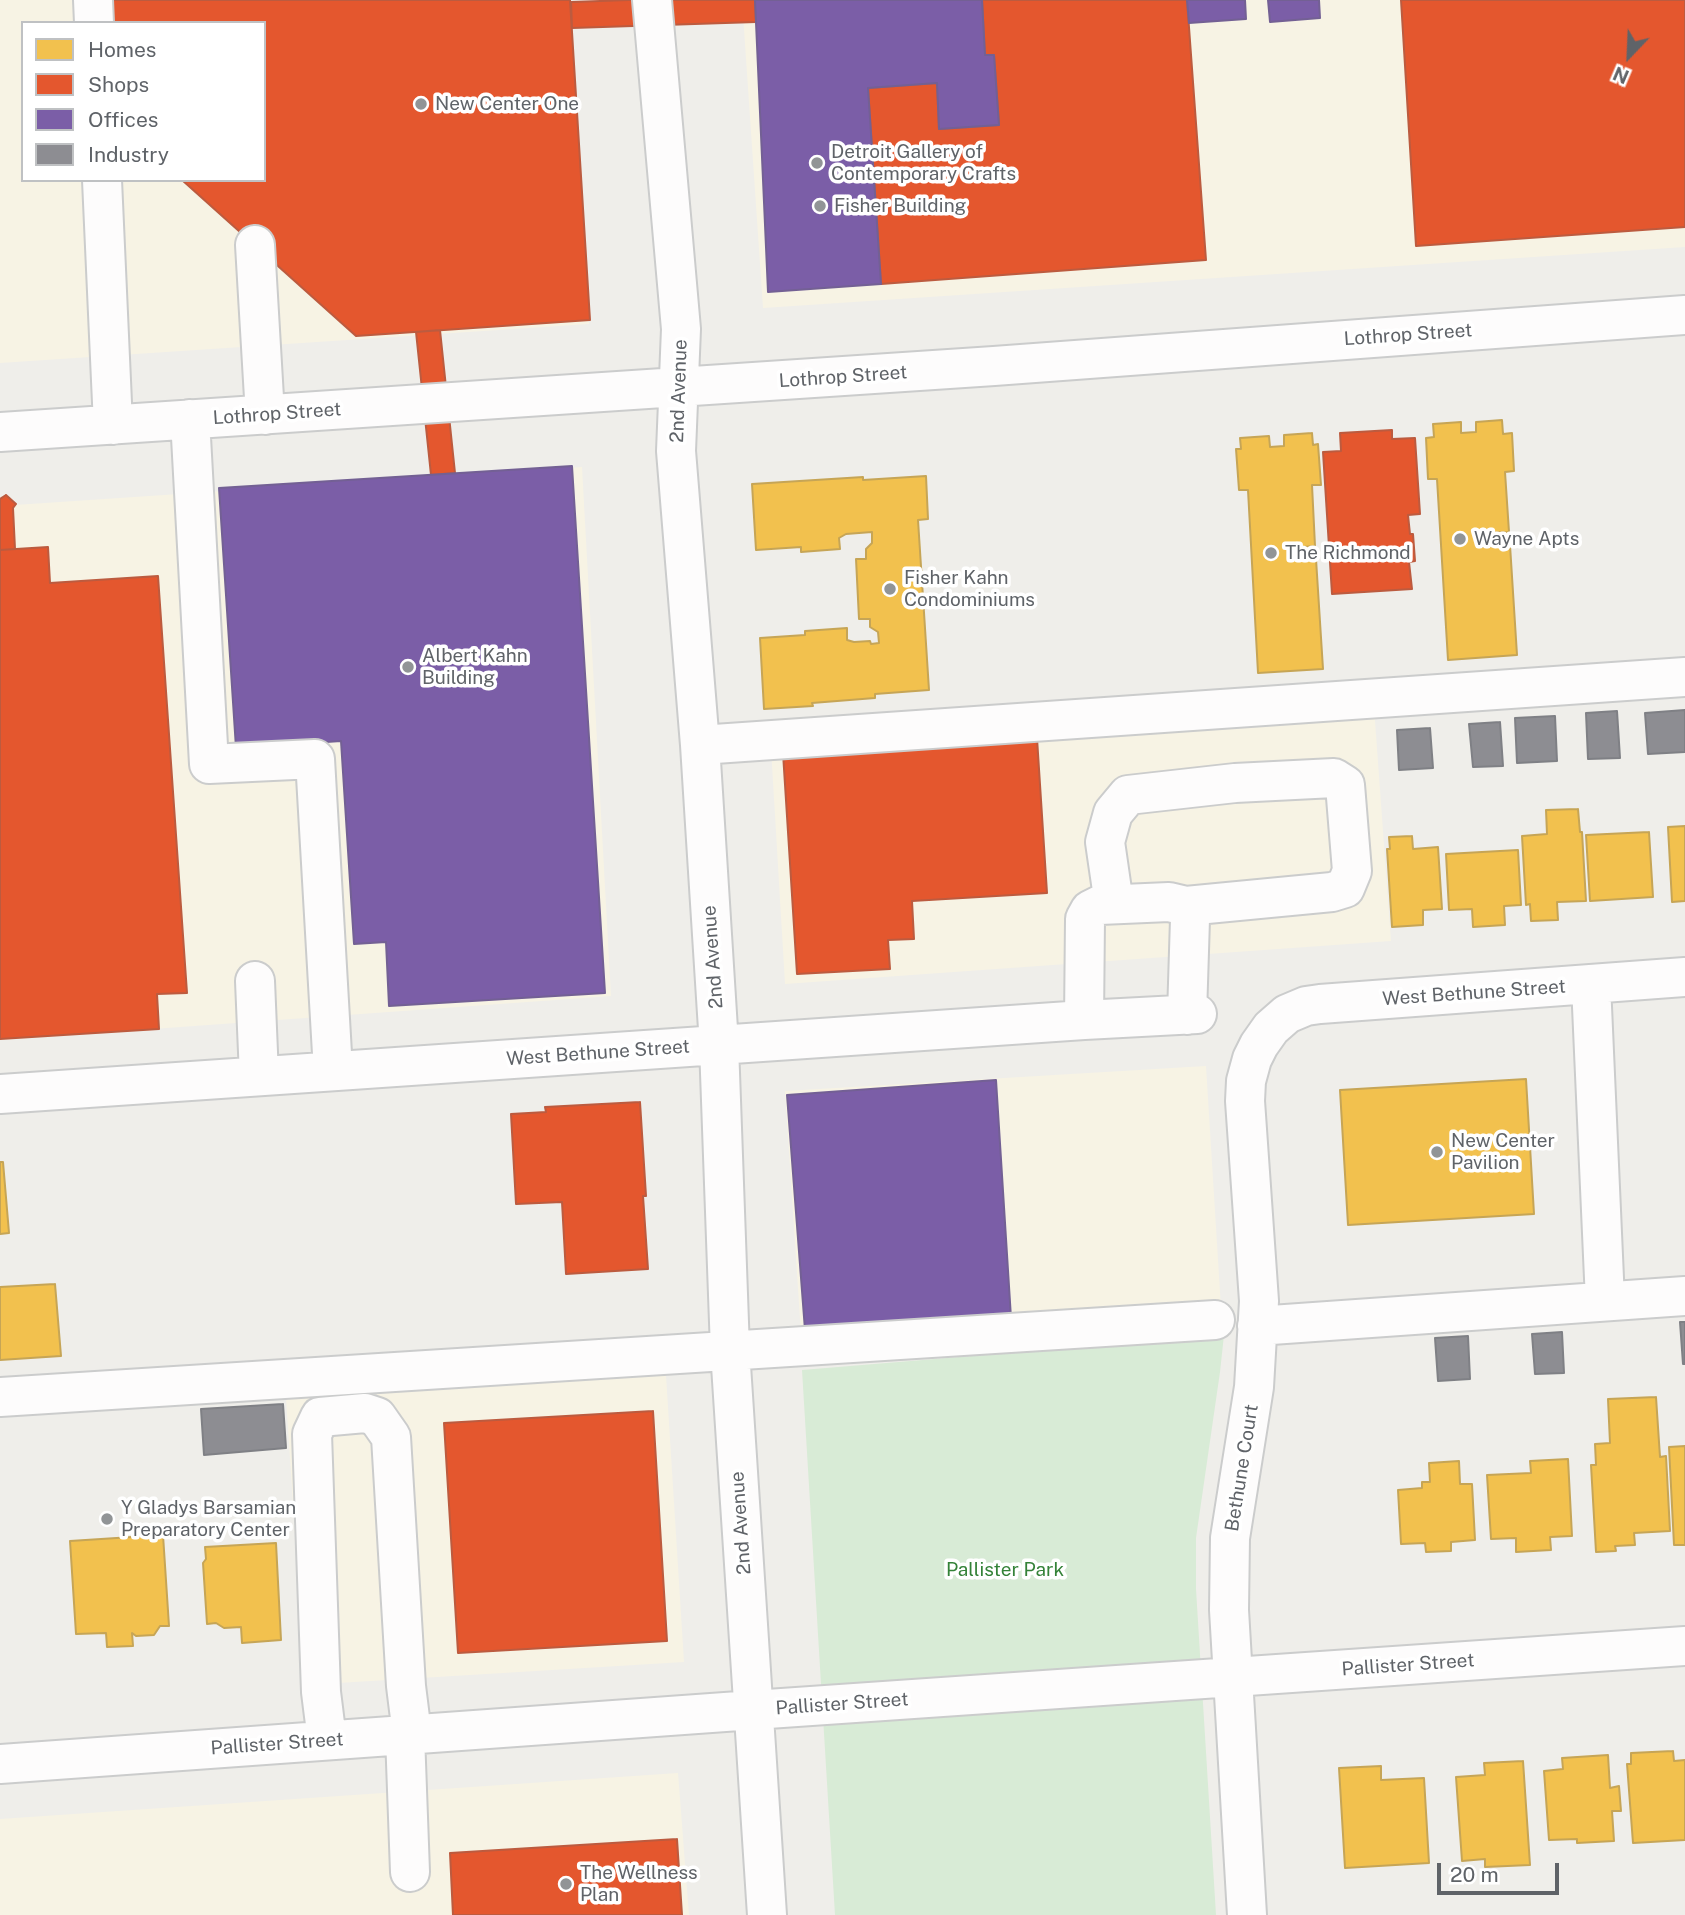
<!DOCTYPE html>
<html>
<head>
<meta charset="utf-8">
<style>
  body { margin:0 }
  #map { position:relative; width:1685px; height:1915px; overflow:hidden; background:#efeeea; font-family:"Public Sans",sans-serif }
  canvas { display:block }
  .legend { position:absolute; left:21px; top:21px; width:245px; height:161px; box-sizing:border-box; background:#fff; border:2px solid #bfc1c3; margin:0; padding:9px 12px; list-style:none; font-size:21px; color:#5f6368 }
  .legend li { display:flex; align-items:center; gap:14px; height:35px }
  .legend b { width:35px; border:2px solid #bfc1c3 }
  .north { position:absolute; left:1594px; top:21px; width:70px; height:70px; -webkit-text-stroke:5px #fff; paint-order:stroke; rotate:203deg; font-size:19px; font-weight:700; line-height:28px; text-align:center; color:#5f6368 }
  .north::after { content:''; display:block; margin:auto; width:24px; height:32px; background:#5f6368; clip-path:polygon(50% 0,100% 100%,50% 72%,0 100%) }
  .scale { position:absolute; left:1437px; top:1863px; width:122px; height:32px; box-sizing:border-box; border:4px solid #5f6368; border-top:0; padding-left:9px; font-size:21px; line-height:24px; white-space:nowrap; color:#5f6368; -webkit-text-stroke:5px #fff; paint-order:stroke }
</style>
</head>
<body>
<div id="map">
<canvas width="1685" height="1915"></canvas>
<ul class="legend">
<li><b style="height:19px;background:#f2c14e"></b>Homes</li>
<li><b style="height:19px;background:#e4572e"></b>Shops</li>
<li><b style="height:19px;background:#7b5ea7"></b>Offices</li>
<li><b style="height:19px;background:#8d8d92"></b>Industry</li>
</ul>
<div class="north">N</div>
<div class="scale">20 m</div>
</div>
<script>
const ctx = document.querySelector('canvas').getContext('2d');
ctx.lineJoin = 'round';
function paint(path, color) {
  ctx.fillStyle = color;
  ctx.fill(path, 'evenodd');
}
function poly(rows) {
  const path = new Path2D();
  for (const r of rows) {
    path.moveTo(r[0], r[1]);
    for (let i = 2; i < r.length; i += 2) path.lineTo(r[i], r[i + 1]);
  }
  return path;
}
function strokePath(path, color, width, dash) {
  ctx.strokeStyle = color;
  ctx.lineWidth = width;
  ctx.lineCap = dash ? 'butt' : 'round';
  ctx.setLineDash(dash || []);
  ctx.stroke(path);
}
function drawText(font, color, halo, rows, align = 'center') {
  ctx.font = font + ' "Public Sans",sans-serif';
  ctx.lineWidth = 7;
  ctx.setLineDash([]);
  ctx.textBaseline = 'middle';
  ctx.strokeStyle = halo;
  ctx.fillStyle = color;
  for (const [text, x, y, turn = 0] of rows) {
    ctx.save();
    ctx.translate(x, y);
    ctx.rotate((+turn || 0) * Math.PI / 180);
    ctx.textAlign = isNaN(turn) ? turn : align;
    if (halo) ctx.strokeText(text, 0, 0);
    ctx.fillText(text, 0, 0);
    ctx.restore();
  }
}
const commercial = poly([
  [0,0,567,0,589,324,0,363],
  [23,23,264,23,264,180,23,180],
  [742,0,1685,0,1685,247,763,308],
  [582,467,611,996,0,1040,0,506],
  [1374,707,1391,941,785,984,771,748],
  [1206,1066,1221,1308,801,1334,785,1091],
  [666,1375,684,1662,305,1685,286,1398],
  [678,1773,689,1915,0,1915,0,1819]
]);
const green = poly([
  [1224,1335,1220,1372,1196,1538,1196,1589,1216,1915,835,1915,802,1370]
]);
const homes = poly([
  [1502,420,1503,434,1512,433,1514,471,1505,472,1509,532,1480,533,1481,547,1510,545,1517,655,1448,660,1437,479,1428,479,1426,438,1434,437,1433,424,1461,422,1461,433,1476,432,1476,422,1502,420],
  [1312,433,1313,445,1318,444,1321,485,1312,485,1315,546,1291,548,1292,560,1316,559,1323,669,1258,673,1248,490,1239,490,1236,449,1241,449,1240,438,1269,436,1270,447,1284,446,1284,435,1312,433],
  [926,476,928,519,918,520,929,690,875,694,875,698,812,703,813,706,764,709,760,638,805,635,805,631,847,628,847,640,854,642,870,641,871,644,879,643,878,632,870,627,870,619,859,619,856,559,866,559,866,549,872,543,872,532,846,534,839,538,840,549,801,552,801,547,756,550,752,484,863,477,863,480,926,476],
  [1578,809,1580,832,1582,832,1586,901,1557,902,1558,920,1531,921,1530,904,1526,905,1522,836,1547,834,1546,810,1578,809],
  [1685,826,1685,901,1672,902,1668,827,1685,826],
  [1649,832,1653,897,1590,901,1586,835,1649,832],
  [1412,836,1413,849,1438,847,1442,909,1423,910,1423,925,1392,927,1387,849,1390,849,1389,837,1412,836],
  [1518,850,1521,905,1504,906,1505,925,1473,927,1472,909,1449,910,1446,854,1518,850],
  [1526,1079,1534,1214,1348,1225,1340,1090,1526,1079],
  [0,1162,3,1162,9,1233,0,1234,0,1162],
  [55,1284,61,1356,0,1360,0,1287,55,1284],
  [1656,1397,1660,1457,1666,1456,1670,1531,1634,1533,1635,1545,1615,1546,1616,1551,1596,1552,1591,1465,1596,1465,1595,1444,1610,1443,1608,1399,1656,1397],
  [1685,1446,1685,1545,1674,1545,1669,1447,1685,1446],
  [1568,1459,1572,1536,1550,1537,1551,1550,1516,1552,1516,1538,1491,1539,1487,1475,1531,1473,1530,1461,1568,1459],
  [1459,1461,1460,1484,1472,1484,1475,1540,1451,1542,1451,1551,1426,1552,1425,1543,1401,1544,1398,1490,1422,1488,1422,1482,1430,1482,1429,1463,1459,1461],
  [163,1535,169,1626,160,1626,154,1635,136,1636,132,1633,133,1646,107,1647,106,1633,76,1634,70,1541,163,1535],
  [276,1543,281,1640,242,1643,241,1627,224,1628,216,1623,207,1624,203,1563,206,1559,205,1547,276,1543],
  [1673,1751,1674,1761,1685,1760,1685,1840,1633,1843,1627,1764,1631,1764,1631,1753,1673,1751],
  [1608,1755,1610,1788,1619,1786,1621,1811,1612,1811,1614,1841,1577,1843,1577,1839,1549,1840,1544,1771,1563,1769,1562,1758,1608,1755],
  [1523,1761,1530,1865,1485,1867,1485,1859,1462,1861,1456,1777,1485,1775,1484,1763,1523,1761],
  [1381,1766,1381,1780,1424,1778,1429,1863,1345,1868,1339,1768,1381,1766]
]);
const shops = poly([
  [93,0,570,0,590,320,356,336,182,180,264,180,264,23,94,23,93,0],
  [629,0,755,0,756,22,572,28,571,2,629,0],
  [982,0,1187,0,1206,260,881,284,868,88,937,83,939,129,999,125,994,55,985,55,982,0],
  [1401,0,1685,0,1685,227,1416,246,1401,0],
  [440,330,455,473,431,475,416,332,440,330],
  [1392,430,1392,439,1415,438,1420,514,1408,515,1410,534,1413,534,1415,561,1409,562,1412,589,1332,594,1323,452,1341,451,1340,433,1392,430],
  [6,495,16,504,13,508,15,549,0,550,0,499,6,495],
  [48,547,50,583,158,576,187,993,157,994,159,1029,0,1039,0,550,48,547],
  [1037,738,1047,893,912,901,914,939,888,940,890,969,797,974,783,753,1037,738],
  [640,1102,646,1196,643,1196,648,1269,566,1274,562,1202,516,1204,511,1114,546,1112,545,1107,640,1102],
  [653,1411,667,1641,458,1653,444,1423,653,1411],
  [677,1839,682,1915,453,1915,450,1853,677,1839]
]);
const offices = poly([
  [755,0,982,0,985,55,994,55,999,125,939,129,937,83,868,88,881,284,768,292,755,0],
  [1187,0,1245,0,1246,19,1189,23,1187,0],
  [1268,0,1319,0,1320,18,1270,22,1268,0],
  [572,466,605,993,389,1006,386,942,354,944,341,741,236,748,219,488,572,466],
  [996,1080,1011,1318,805,1330,787,1095,996,1080]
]);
const industry = poly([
  [1685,710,1685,752,1648,754,1645,713,1685,710],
  [1617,711,1620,758,1588,759,1586,713,1617,711],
  [1555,716,1557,761,1517,763,1515,718,1555,716],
  [1500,722,1503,766,1473,767,1469,724,1500,722],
  [1430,728,1433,768,1399,770,1397,730,1430,728],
  [1680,1322,1685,1322,1685,1364,1683,1364,1680,1322],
  [1562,1332,1564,1373,1535,1374,1532,1334,1562,1332],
  [1468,1336,1470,1379,1438,1381,1435,1338,1468,1336],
  [283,1404,286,1448,204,1455,201,1409,283,1404]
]);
const minor = poly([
  [93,0,94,23],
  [652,0,681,329,676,451,700,745,719,1045,730,1350,767,1915],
  [102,180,113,425],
  [255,245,265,415],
  [190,419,209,764,315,759,333,1071],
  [0,432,994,366,1685,315],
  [700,745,1685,677],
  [1114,904,1105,842,1113,813,1128,795,1235,783,1334,778,1345,785,1352,871,1345,888,1332,892,1186,906],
  [255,981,259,1076],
  [1591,984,1605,1301],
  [1084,1020,1085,919,1090,910,1100,905,1169,902,1186,906,1190,919,1187,1015],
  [0,1094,1084,1020,1197,1014],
  [1257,1326,1685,1296],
  [0,1397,1215,1320],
  [405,1735,410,1872],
  [327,1740,321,1692,312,1434,320,1417,365,1413,377,1417,391,1437,406,1686,412,1734],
  [0,1764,753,1710,1685,1646],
  [1247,1915,1229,1610,1230,1538,1254,1387,1259,1301,1245,1101,1246,1081,1252,1059,1259,1045,1271,1028,1287,1014,1306,1006,1320,1004,1685,977]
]);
const markers = [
  [421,104,7,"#919496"],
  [817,163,7,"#919496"],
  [820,206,7,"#919496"],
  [1460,539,7,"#919496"],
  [1271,553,7,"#919496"],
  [890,589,7,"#919496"],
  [408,667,7,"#919496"],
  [1437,1152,7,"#919496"],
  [107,1519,7,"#919496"],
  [566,1884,7,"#919496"]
];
const poiNames = [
  ["New Center One",435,104],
  ["Detroit Gallery of",831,152],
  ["Contemporary Crafts",831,174],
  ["Fisher Building",834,206],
  ["Wayne Apts",1474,539],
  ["The Richmond",1285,553],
  ["Fisher Kahn",904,578],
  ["Condominiums",904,600],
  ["Albert Kahn",422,656],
  ["Building",422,678],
  ["New Center",1451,1141],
  ["Pavilion",1451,1163],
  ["Y Gladys Barsamian",121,1508],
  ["Preparatory Center",121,1530],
  ["The Wellness",580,1873],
  ["Plan",580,1895]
];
const streetNames = [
  ["Lothrop Street",1408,335,-4],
  ["Lothrop Street",843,377,-4],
  ["2nd Avenue",679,391,-88],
  ["Lothrop Street",277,414,-4],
  ["2nd Avenue",713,957,-94],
  ["West Bethune Street",1474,993,-4],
  ["West Bethune Street",598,1053,-4],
  ["Bethune Court",1242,1468,-81],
  ["2nd Avenue",741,1523,-94],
  ["Pallister Street",1408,1665,-4],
  ["Pallister Street",842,1704,-4],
  ["Pallister Street",277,1744,-4]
];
const parkNames = [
  ["Pallister Park",1005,1570]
];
paint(commercial, '#f7f3e4');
paint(green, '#d8ebd6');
paint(homes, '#f2c14e');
strokePath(homes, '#c6a556', 2);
paint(shops, '#e4572e');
strokePath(shops, '#bc5b3f', 2);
paint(offices, '#7b5ea7');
strokePath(offices, '#736094', 2);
paint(industry, '#8d8d92');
strokePath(industry, '#7f8085', 2);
strokePath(minor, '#cbcccc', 42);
strokePath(minor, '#fdfcfc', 38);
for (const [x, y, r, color] of markers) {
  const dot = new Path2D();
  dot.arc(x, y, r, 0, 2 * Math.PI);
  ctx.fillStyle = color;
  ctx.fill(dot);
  strokePath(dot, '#fff', 2.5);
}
drawText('19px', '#5f6368', '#fff', poiNames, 'left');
drawText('19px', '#5f6368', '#fff', streetNames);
drawText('19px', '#348238', '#fff', parkNames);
</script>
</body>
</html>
